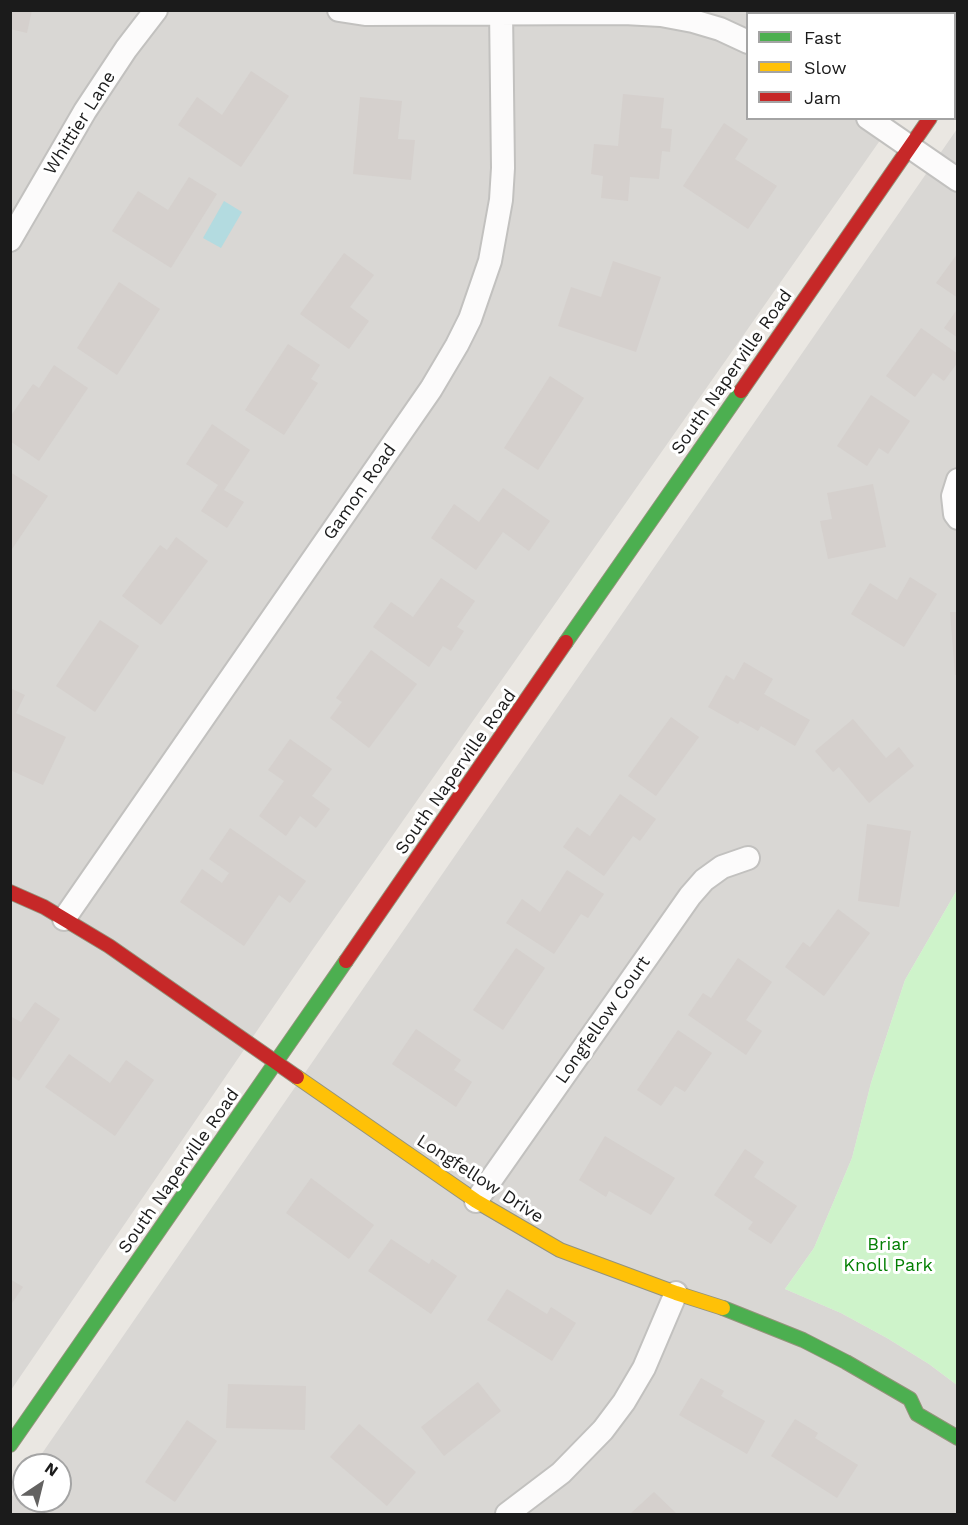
<!DOCTYPE html>
<html>
<head>
<meta charset="utf-8">
<style>
  body { margin:0 }
  #map { position:relative; width:968px; height:1525px; overflow:hidden; background:#eae7e2; font-family:"Work Sans",sans-serif }
  canvas { display:block }
  .frame { position:absolute; inset:0; border:12px solid #1b1b1b; pointer-events:none }
  .legend { position:absolute; left:746px; top:12px; width:210px; height:108px; box-sizing:border-box; background:#fff; border:2px solid #a4a4a4; margin:0; padding:8px 10px; list-style:none; font-size:18px; color:#1b1b1b }
  .legend li { display:flex; align-items:center; gap:12px; height:30px }
  .legend b { width:30px; border:2px solid #a4a4a4 }
  .north { position:absolute; left:12px; top:1453px; width:60px; height:60px; box-sizing:border-box; background:#fff; border:2px solid #a4a4a4; border-radius:50%; rotate:35deg; font-size:16px; font-weight:700; line-height:24px; text-align:center; color:#1b1b1b }
  .north::after { content:''; display:block; margin:auto; width:21px; height:27px; background:#636261; clip-path:polygon(50% 0,100% 100%,50% 72%,0 100%) }
</style>
</head>
<body>
<div id="map">
<canvas width="968" height="1525"></canvas>
<div class="frame"></div>
<ul class="legend">
<li><b style="height:8px;background:#4caf50"></b>Fast</li>
<li><b style="height:8px;background:#ffc107"></b>Slow</li>
<li><b style="height:8px;background:#c62828"></b>Jam</li>
</ul>
<div class="north">N</div>
</div>
<script>
const ctx = document.querySelector('canvas').getContext('2d');
ctx.lineJoin = 'round';
function paint(path, color) {
  ctx.fillStyle = color;
  ctx.fill(path, 'evenodd');
}
function poly(rows) {
  const path = new Path2D();
  for (const r of rows) {
    path.moveTo(r[0], r[1]);
    for (let i = 2; i < r.length; i += 2) path.lineTo(r[i], r[i + 1]);
  }
  return path;
}
function strokePath(path, color, width, dash) {
  ctx.strokeStyle = color;
  ctx.lineWidth = width;
  ctx.lineCap = dash ? 'butt' : 'round';
  ctx.setLineDash(dash || []);
  ctx.stroke(path);
}
function drawText(font, color, halo, rows, align = 'center') {
  ctx.font = font + ' "Work Sans",sans-serif';
  ctx.lineWidth = 6;
  ctx.setLineDash([]);
  ctx.textBaseline = 'middle';
  ctx.strokeStyle = halo;
  ctx.fillStyle = color;
  for (const [text, x, y, turn = 0] of rows) {
    ctx.save();
    ctx.translate(x, y);
    ctx.rotate((+turn || 0) * Math.PI / 180);
    ctx.textAlign = isNaN(turn) ? turn : align;
    if (halo) ctx.strokeText(text, 0, 0);
    ctx.fillText(text, 0, 0);
    ctx.restore();
  }
}
const residential = poly([
  [11,11,957,11,957,29,955,34,954,14,748,14,748,118,895,119,313,949,11,1390],
  [957,129,957,890,905,980,871,1083,852,1158,814,1248,785,1289,841,1313,887,1338,929,1364,957,1385,957,1514,11,1514,11,1498,24,1479,24,1501,60,1501,60,1465,34,1465]
]);
const park = poly([
  [957,890,957,1385,929,1364,887,1338,841,1313,785,1289,814,1248,852,1158,871,1083,905,980]
]);
const water = poly([
  [224,201,242,212,221,248,203,238]
]);
const building = poly([
  [10,10,32,10,27,33,10,29],
  [861,10,902,10,900,14,865,14],
  [251,71,289,96,241,167,178,125,197,97,222,115],
  [623,94,664,98,661,128,672,129,670,152,662,151,659,179,630,177,628,201,601,198,603,176,591,174,594,144,618,146],
  [360,97,402,101,398,139,415,140,411,180,353,174],
  [724,123,748,139,735,159,777,186,748,229,683,186],
  [189,177,217,194,171,268,112,231,138,191,168,210],
  [344,253,374,275,350,307,369,321,349,349,300,314],
  [958,253,958,298,936,283],
  [613,261,661,277,636,352,558,326,571,287,601,297],
  [119,282,160,309,117,375,77,348],
  [958,308,958,338,944,328],
  [921,328,958,354,958,362,944,381,933,373,915,397,886,376],
  [288,344,320,365,311,379,318,383,284,435,245,410],
  [54,365,88,388,39,461,10,441,10,417,33,384,39,388],
  [550,376,584,398,538,470,504,448],
  [871,395,910,421,888,454,879,448,867,466,837,446],
  [212,424,250,450,224,490,244,502,227,528,201,511,218,485,186,464],
  [10,472,48,496,10,552],
  [873,484,886,547,828,559,820,521,832,519,827,493],
  [503,488,550,521,529,551,503,532,476,570,431,538,454,504,479,522],
  [176,537,208,561,161,625,122,596,160,545,167,550],
  [910,577,937,594,904,647,851,614,870,583,897,600],
  [441,578,475,601,457,627,464,631,451,651,443,646,429,667,373,627,391,602,413,617],
  [950,612,958,612,958,675,955,675],
  [100,620,139,646,95,712,56,686],
  [371,650,417,684,369,748,330,718,342,702,336,698],
  [744,662,773,679,764,694,810,720,795,746,761,726,758,731,740,721,738,724,708,707,726,675,734,680],
  [10,688,25,695,16,713,66,737,43,785,10,770],
  [671,717,699,737,656,796,628,776],
  [853,719,886,758,899,747,914,766,869,803,839,767,833,772,815,751],
  [290,739,332,769,312,796,330,809,316,828,300,816,286,836,259,816,284,781,268,770],
  [620,794,656,819,640,841,633,836,604,876,563,847,577,827,590,836],
  [867,824,911,831,899,907,858,901],
  [230,828,306,881,290,903,279,895,244,946,180,902,202,869,222,883,229,873,209,859],
  [567,870,604,894,588,918,581,914,554,954,506,923,522,899,540,912],
  [838,909,870,933,824,996,785,967,803,942,810,947],
  [516,948,545,968,503,1030,473,1010],
  [738,958,772,982,746,1020,762,1031,746,1055,688,1015,703,993,711,998],
  [35,1002,60,1019,19,1081,10,1075,10,1016,21,1022],
  [416,1029,461,1060,454,1070,472,1082,456,1107,392,1064],
  [678,1030,712,1053,685,1092,675,1086,661,1106,637,1090],
  [69,1054,110,1083,126,1060,154,1080,115,1136,45,1087],
  [605,1136,675,1178,651,1215,609,1191,606,1197,579,1180],
  [745,1149,764,1162,754,1177,797,1206,771,1244,748,1229,753,1222,714,1195],
  [311,1178,374,1225,349,1259,286,1213],
  [391,1239,429,1264,432,1259,457,1276,431,1314,368,1271],
  [10,1279,23,1287,10,1306],
  [507,1289,547,1314,551,1307,576,1323,552,1361,487,1320],
  [701,1378,724,1391,721,1396,765,1421,747,1454,679,1415],
  [478,1382,501,1411,444,1456,421,1427],
  [228,1384,306,1386,305,1430,226,1428],
  [795,1419,818,1433,815,1438,858,1465,837,1498,771,1456],
  [187,1420,217,1441,175,1502,145,1482],
  [359,1424,416,1472,387,1506,330,1457],
  [654,1492,677,1514,630,1514]
]);
const street = poly([
  [339,10,365,14,624,13,661,15,693,21,720,29,748,42],
  [868,118,958,180],
  [10,240,85,111,126,49,156,10],
  [958,480,953,496,955,514,958,518],
  [64,919,431,389,457,345,470,319,490,261,501,200,503,168,501,10],
  [476,1201,690,896,704,880,722,867,748,858],
  [507,1514,561,1473,603,1430,624,1402,644,1368,676,1293]
]);
const fast = poly([
  [566,642,741,391],
  [723,1308,803,1340,846,1362,910,1399,917,1414,958,1438],
  [10,1445,346,961]
]);
const slow = poly([
  [297,1077,476,1201,560,1250,676,1293,723,1308]
]);
const jam = poly([
  [954,83,958,79],
  [741,391,930,118],
  [10,892,44,907,109,946,297,1077],
  [346,961,566,642]
]);
const streetNames = [
  ["Whittier Lane",80,123,-58],
  ["South Naperville Road",732,372,-55],
  ["Gamon Road",360,492,-55],
  ["South Naperville Road",456,772,-55],
  ["Longfellow Court",603,1020,-55],
  ["South Naperville Road",179,1171,-55],
  ["Longfellow Drive",480,1179,33]
];
const parkNames = [
  ["Briar",888,1245],
  ["Knoll Park",888,1266]
];
paint(residential, '#d9d7d4');
paint(park, '#cef3ca');
paint(water, '#b3dbe0');
paint(building, '#d5d0cd');
strokePath(street, '#c2c1bf', 26);
strokePath(fast, '#94937b', 16);
strokePath(slow, '#94937b', 16);
strokePath(jam, '#94937b', 16);
strokePath(street, '#fcfbfb', 22);
strokePath(fast, '#4caf50', 14);
strokePath(slow, '#ffc107', 14);
strokePath(jam, '#c62828', 14);
drawText('18px', '#1b1b1b', '#fff', streetNames);
drawText('18px', '#037f03', '#fff', parkNames);
</script>
</body>
</html>
